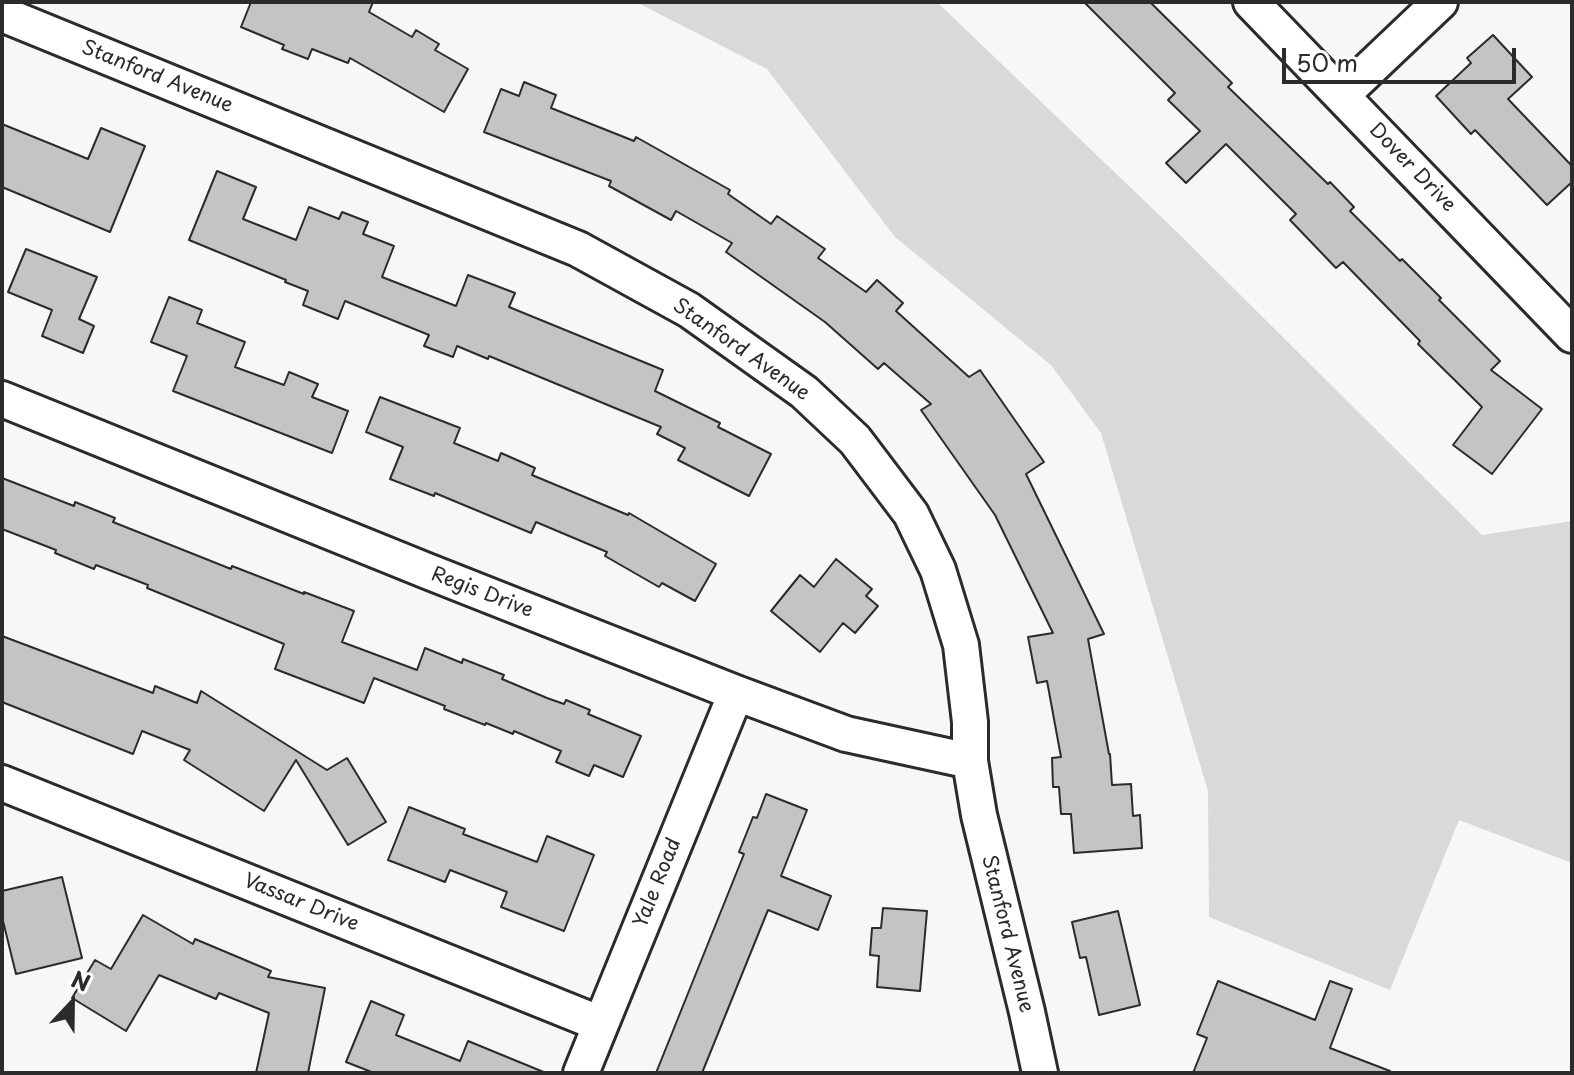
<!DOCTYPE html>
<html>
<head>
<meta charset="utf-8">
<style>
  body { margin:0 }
  #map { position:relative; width:1574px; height:1075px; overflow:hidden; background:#f7f7f7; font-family:"Playpen Sans",sans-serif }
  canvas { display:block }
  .frame { position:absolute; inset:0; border:4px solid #2b2b2b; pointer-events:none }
  .north { position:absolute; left:32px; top:963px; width:80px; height:80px; -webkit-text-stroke:6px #fff; paint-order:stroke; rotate:22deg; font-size:22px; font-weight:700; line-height:32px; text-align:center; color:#2b2b2b }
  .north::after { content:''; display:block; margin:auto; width:28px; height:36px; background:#2b2b2b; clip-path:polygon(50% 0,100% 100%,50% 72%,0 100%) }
  .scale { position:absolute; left:1282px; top:48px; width:234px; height:36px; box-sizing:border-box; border:4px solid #2b2b2b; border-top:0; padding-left:10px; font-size:24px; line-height:28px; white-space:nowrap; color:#2b2b2b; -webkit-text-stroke:6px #fff; paint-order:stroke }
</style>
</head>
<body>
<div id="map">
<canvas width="1574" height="1075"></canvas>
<div class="frame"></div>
<div class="north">N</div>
<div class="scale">50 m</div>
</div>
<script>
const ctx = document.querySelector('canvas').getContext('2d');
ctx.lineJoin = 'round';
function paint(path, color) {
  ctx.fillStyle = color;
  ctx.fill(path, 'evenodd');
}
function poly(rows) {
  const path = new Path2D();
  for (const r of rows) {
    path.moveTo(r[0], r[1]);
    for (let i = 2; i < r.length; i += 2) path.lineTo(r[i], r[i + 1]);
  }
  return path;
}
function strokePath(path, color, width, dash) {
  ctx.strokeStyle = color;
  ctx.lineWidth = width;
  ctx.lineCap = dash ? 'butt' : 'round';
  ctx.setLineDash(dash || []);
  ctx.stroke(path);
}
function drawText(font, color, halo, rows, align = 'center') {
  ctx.font = font + ' "Playpen Sans",sans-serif';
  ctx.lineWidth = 8;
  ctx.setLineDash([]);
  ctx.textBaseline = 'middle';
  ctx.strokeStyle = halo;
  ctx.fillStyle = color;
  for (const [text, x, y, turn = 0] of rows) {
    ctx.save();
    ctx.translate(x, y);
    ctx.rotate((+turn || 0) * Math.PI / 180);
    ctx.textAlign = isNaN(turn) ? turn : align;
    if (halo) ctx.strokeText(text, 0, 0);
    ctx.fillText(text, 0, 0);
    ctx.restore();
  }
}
const green = poly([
  [636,2,937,2,1178,233,1482,535,1572,521,1572,863,1459,820,1390,990,1209,917,1208,791,1101,433,1051,365,895,237,767,69]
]);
const building = poly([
  [251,2,373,2,369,12,412,37,416,30,439,44,435,50,468,69,444,112,350,58,348,63,312,49,308,59,282,49,284,45,241,27,251,2],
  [1084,2,1150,2,1232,83,1228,87,1328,184,1330,182,1354,207,1350,211,1400,261,1402,259,1441,298,1439,300,1500,361,1491,370,1542,409,1492,474,1453,445,1482,407,1418,344,1420,341,1343,262,1336,268,1290,220,1296,214,1226,144,1186,183,1166,163,1200,131,1168,100,1175,93,1084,2],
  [1493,35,1532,77,1508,99,1572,166,1572,182,1547,205,1475,130,1471,134,1436,96,1471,63,1467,58,1493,35],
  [524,82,556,95,551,108,634,141,636,137,730,190,728,194,771,224,777,216,825,249,818,258,866,292,877,280,903,303,896,311,969,377,980,370,1044,462,1026,474,1104,634,1088,639,1109,754,1110,754,1112,785,1131,784,1133,816,1140,815,1142,848,1074,853,1071,814,1061,814,1059,787,1053,787,1052,758,1061,757,1047,681,1037,683,1028,637,1053,633,995,515,921,410,931,404,884,363,878,369,825,322,726,252,732,243,676,211,671,220,609,186,611,181,484,132,501,89,519,96,524,82],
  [2,124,88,159,101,128,145,146,110,232,2,187,2,124],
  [217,171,256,187,243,219,296,240,309,207,339,219,342,212,368,222,363,234,394,246,382,277,456,306,468,275,515,293,509,307,663,370,655,391,720,423,718,427,771,454,749,496,678,460,685,448,657,434,661,427,489,356,488,359,457,346,453,357,424,346,429,335,345,301,338,319,303,305,308,291,285,282,286,280,189,240,217,171],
  [26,249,97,277,79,319,94,326,83,353,42,336,52,310,8,292,26,249],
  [169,297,202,310,197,323,245,342,235,367,284,385,289,372,318,384,312,397,348,411,332,453,173,391,187,356,151,342,169,297],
  [380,397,460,428,454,443,498,461,501,453,535,468,532,475,628,515,629,513,716,564,695,601,662,583,659,587,605,556,607,552,536,522,531,533,435,493,434,496,390,479,403,447,366,432,380,397],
  [2,478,74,506,75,502,115,518,113,522,231,569,232,566,304,594,304,592,354,611,342,642,417,670,425,648,462,663,463,659,504,675,502,679,547,698,564,704,566,700,590,710,588,714,641,736,623,777,594,765,589,776,556,762,561,751,514,731,513,734,486,723,485,725,444,709,445,706,374,678,364,703,275,669,284,644,147,588,148,585,96,565,94,569,55,553,56,550,2,529,2,478],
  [836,559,872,589,866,596,878,606,855,633,843,623,820,652,771,611,800,575,814,587,836,559],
  [2,636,153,693,155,686,197,703,201,691,327,770,347,758,386,822,348,845,296,760,264,811,184,760,190,750,142,731,133,754,2,702,2,636],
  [766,794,807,810,781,876,831,896,818,930,768,910,702,1073,656,1073,744,854,739,852,753,817,757,818,766,794],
  [409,807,465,829,463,834,537,862,547,836,594,855,564,931,501,907,507,892,450,870,445,882,388,860,409,807],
  [62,877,82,958,16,974,2,917,2,891,62,877],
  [883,908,927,911,920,991,877,987,879,956,870,955,872,928,881,928,883,908],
  [1118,911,1140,1005,1099,1015,1086,957,1080,958,1072,922,1118,911],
  [143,915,193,944,195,939,271,971,268,977,325,988,308,1073,256,1073,269,1013,219,993,216,999,159,975,126,1031,72,998,95,960,111,969,143,915],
  [1218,981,1315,1020,1330,981,1352,989,1330,1048,1390,1071,1389,1073,1193,1073,1207,1038,1197,1034,1218,981],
  [371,1001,404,1015,396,1035,460,1061,468,1041,546,1073,374,1073,346,1062,371,1001]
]);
const minor = poly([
  [1251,2,1572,335],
  [2,14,578,249,689,310,804,392,855,440,911,514,938,570,961,645,970,722,970,761,979,815,1027,1012,1040,1073],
  [1342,95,1440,2],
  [2,399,427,571,736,693,846,734,970,761],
  [2,783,601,1024],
  [581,1073,736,693]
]);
const streetNames = [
  ["Stanford Avenue",157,77,22],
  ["Dover Drive",1412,168,46],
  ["Stanford Avenue",741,350,35],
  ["Regis Drive",482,593,21],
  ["Yale Road",658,883,-68],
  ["Vassar Drive",301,903,22],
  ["Stanford Avenue",1007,934,76]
];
paint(green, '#d9d9d9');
paint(building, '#c4c4c4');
strokePath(building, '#2b2b2b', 2);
strokePath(minor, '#2b2b2b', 40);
strokePath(minor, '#fff', 34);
drawText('20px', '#2b2b2b', '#fff', streetNames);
</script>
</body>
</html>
